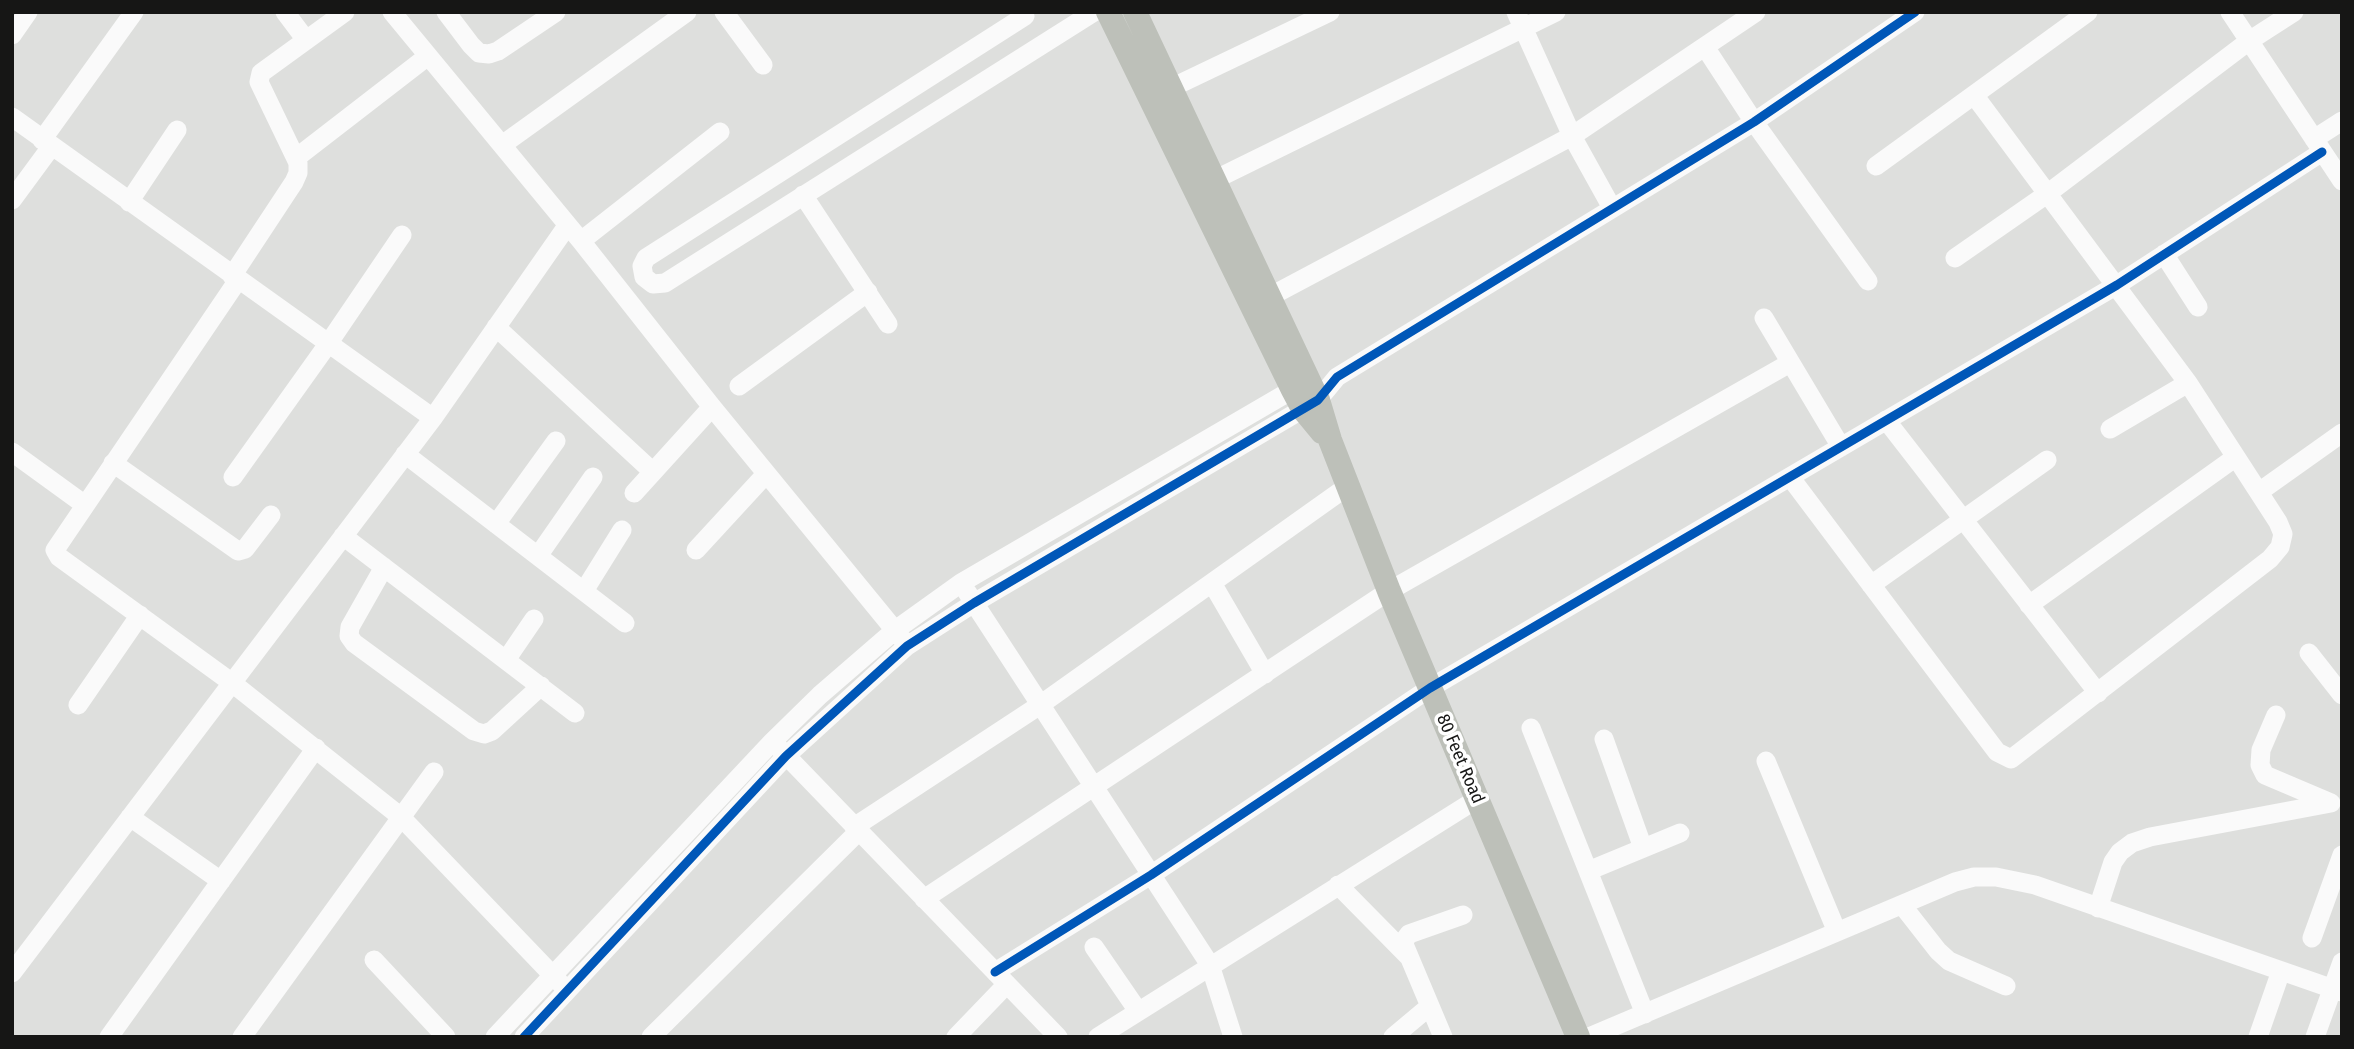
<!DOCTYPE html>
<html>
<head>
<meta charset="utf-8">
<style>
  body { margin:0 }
  #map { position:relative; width:2354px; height:1049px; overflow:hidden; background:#dedfdd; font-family:"Fira Sans Condensed",sans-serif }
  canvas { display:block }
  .frame { position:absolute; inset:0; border:14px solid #161615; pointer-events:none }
</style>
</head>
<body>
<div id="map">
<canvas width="2354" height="1049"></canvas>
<div class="frame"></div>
</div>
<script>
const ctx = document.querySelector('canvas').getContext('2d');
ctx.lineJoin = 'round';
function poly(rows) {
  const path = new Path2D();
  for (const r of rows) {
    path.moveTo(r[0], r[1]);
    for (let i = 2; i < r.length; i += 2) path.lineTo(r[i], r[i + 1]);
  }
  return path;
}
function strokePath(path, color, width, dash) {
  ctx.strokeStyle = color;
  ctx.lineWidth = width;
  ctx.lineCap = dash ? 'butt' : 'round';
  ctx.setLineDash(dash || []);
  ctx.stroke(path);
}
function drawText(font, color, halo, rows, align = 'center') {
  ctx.font = font + ' "Fira Sans Condensed",sans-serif';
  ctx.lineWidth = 7;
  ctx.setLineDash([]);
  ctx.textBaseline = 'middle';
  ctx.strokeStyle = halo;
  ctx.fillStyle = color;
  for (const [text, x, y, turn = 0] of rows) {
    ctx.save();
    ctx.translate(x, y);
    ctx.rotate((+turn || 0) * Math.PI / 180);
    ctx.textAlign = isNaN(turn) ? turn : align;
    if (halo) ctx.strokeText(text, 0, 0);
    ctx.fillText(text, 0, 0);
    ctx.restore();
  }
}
const minor = poly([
  [285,12,306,40],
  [392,12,581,241,712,407,902,639],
  [446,12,471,45,479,53,489,54,498,51,556,12],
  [724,12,763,65],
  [1516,12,1572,136,1612,208],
  [2230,12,2342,181],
  [1025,16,646,258,642,266,644,277,653,284,665,283,1094,12],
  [12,35,28,12],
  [1705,47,1754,122,1868,281],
  [1171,88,1330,12],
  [12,117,433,418],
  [2314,139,2342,121],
  [42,140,134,12],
  [502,145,687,12],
  [296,158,428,56],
  [1876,166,2088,12],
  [1214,180,1556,12],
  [803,195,888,324],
  [12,200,51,147],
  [129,202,177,130],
  [581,241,720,132],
  [2164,254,2198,307],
  [1955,258,2047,194,2249,41,2294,12],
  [232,276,294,182,298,173,298,163,259,82,261,73,345,12],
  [238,280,55,550,59,557,231,682,401,817,562,985],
  [1271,296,1572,136,1756,12],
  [1764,318,1841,447],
  [496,327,653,472],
  [739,386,868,292],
  [1886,420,2098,693],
  [2110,429,2188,383],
  [12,452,85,505],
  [405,454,625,623],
  [113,463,238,551,245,549,271,515],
  [233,477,328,344,402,235],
  [1790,477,1997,752,2011,759,2270,559,2280,547,2283,534,2278,522,2188,383,1974,95],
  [2259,492,2342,433],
  [634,493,712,407],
  [496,524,556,441],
  [343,536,575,713],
  [696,550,766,474],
  [538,556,593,477],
  [384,567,350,627,349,636,354,643,474,731,484,734,492,731,541,686],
  [1212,583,1265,674],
  [1871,585,2047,460],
  [584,591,622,530],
  [967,592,1210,965,1233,1037],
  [2029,605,2236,457],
  [2309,653,2342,695],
  [506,660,534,619],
  [78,705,140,615],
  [2276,715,2261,750,2260,765,2265,775,2331,803],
  [1531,728,1645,1014],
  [1604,739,1643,848],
  [778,747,1058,1037],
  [1766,761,1837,932],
  [130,817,221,881],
  [854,827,1040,705,1348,486],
  [1588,871,1680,833],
  [1338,885,1409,957],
  [924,899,1389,591,1790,363],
  [1902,905,1938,951,1949,961,2006,986],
  [2098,908,2113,862,2120,852,2132,843,2150,837,2331,803],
  [2312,938,2342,855],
  [1094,947,1138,1011],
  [374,960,446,1037],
  [995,972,1151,875,1430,688,2117,285,2322,152],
  [12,973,433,418,567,226],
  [109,1037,316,748],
  [242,1037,434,772],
  [495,1037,772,742,820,695,894,631,961,583,1304,383],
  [524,1037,786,756,907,646,974,603,1318,400,1337,377,1754,122,1915,12],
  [651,1037,859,831],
  [956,1037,1007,984],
  [1098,1037,1477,799],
  [1393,1037,1430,1006],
  [1443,1037,1403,942,1409,934,1463,915],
  [1589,1037,1955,882,1974,877,1996,877,2035,885,2342,992],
  [2258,1037,2281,971],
  [2315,1037,2342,962]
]);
const major = poly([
  [1108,12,1293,390,1303,409,1322,432],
  [1135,12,1318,400,1330,440,1389,591,1578,1037]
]);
const cycleway = poly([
  [995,972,1151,875,1430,688,2117,285,2322,152],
  [524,1037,786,756,907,646,974,603,1318,400,1337,377,1754,122,1915,12]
]);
const streetNames = [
  ["80 Feet Road",1460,759,67]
];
strokePath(minor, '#fafafa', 19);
strokePath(major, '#bdc0b9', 24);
strokePath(cycleway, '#0057b8', 9);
drawText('18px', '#161615', '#fff', streetNames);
</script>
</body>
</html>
